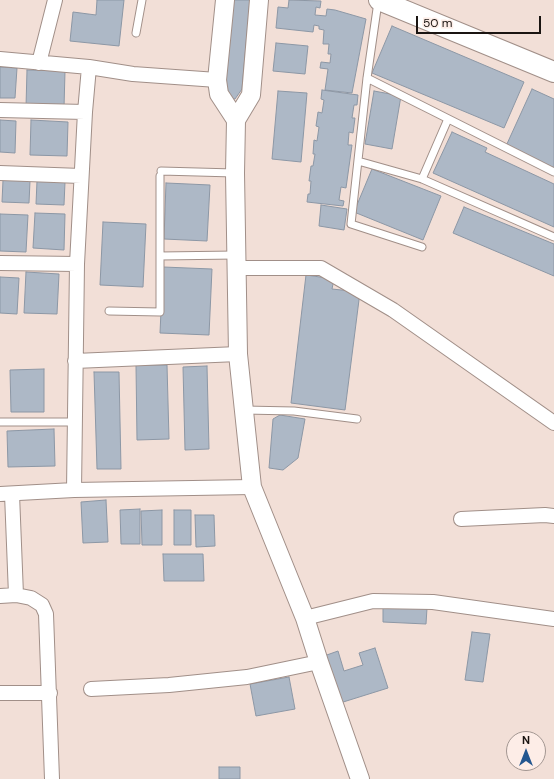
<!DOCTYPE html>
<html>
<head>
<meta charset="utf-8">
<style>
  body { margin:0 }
  #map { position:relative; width:554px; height:779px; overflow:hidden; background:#f2dfd7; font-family:"DM Sans",sans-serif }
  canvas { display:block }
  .north { position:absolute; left:506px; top:731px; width:40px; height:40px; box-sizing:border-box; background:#fdede7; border:1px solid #a29691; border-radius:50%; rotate:0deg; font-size:11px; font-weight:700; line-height:16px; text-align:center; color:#1a1411 }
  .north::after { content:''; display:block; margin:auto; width:14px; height:18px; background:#245790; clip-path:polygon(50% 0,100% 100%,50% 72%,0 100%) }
  .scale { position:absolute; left:416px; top:16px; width:125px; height:18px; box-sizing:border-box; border:2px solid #1a1411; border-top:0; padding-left:5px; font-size:12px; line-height:14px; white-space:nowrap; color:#1a1411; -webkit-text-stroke:3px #fdede7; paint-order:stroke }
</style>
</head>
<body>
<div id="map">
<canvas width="554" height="779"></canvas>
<div class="north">N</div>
<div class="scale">50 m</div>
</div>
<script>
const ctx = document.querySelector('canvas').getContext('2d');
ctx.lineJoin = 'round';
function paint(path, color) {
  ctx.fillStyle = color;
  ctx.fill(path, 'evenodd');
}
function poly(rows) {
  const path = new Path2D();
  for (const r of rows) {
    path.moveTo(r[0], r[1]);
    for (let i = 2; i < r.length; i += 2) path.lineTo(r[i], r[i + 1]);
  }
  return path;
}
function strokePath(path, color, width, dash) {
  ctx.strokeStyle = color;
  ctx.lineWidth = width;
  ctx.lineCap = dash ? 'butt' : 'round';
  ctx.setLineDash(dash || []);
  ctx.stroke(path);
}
const building = poly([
  [97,0,124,0,119,46,70,41,73,12,96,15,97,0],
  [230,0,250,0,242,89,235,99,227,99,222,84,230,0],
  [289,0,321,1,320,8,316,7,315,15,326,16,327,9,335,10,366,19,352,93,325,90,328,69,320,68,321,62,330,63,331,54,328,54,329,44,323,44,324,30,319,29,319,26,314,25,313,32,276,28,278,7,288,8,289,0],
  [392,26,524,82,504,128,372,73,392,26],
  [276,43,308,46,305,74,273,71,276,43],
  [0,67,17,68,15,98,0,98,0,67],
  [27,70,65,71,64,108,26,107,27,70],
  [532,89,554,99,554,168,506,146,532,89],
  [322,90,358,95,357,105,354,105,352,118,355,118,353,133,349,132,348,145,352,145,346,188,341,187,339,200,344,201,343,206,307,202,308,194,310,194,311,181,309,181,311,166,313,166,315,154,313,154,314,140,317,141,319,127,316,126,318,112,322,113,324,100,321,99,322,90],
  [278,91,307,93,301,162,272,159,278,91],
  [374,91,401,96,392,149,365,144,374,91],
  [0,120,16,121,15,153,0,152,0,120],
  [31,120,68,122,67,156,30,155,31,120],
  [452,132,487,148,485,152,554,184,554,227,433,173,452,132],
  [372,169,441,196,423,240,354,212,372,169],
  [3,180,30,181,29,203,2,202,3,180],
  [37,181,65,182,64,205,36,204,37,181],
  [166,183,210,185,207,241,164,239,166,183],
  [321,205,347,209,344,230,319,226,321,205],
  [464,207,554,244,554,276,453,233,464,207],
  [35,213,65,214,64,250,33,248,35,213],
  [0,214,28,215,26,252,0,251,0,214],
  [103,222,146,224,143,287,100,285,103,222],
  [163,267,212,269,209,335,160,333,163,267],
  [26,272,59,274,57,314,24,313,26,272],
  [306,275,334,279,332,289,360,292,345,410,291,403,306,275],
  [0,277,19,278,17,314,0,313,0,277],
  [136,365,167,365,169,439,137,440,136,365],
  [207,366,209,449,185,450,183,367,207,366],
  [44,369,44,412,11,412,10,370,44,369],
  [94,372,119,372,121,469,97,469,94,372],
  [280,415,305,419,298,458,283,470,269,468,273,419,280,415],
  [54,429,55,466,8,467,7,431,54,429],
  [106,500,108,542,83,543,81,502,106,500],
  [140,509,140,544,121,544,120,510,140,509],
  [162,510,162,545,142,545,141,511,162,510],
  [174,510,191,510,191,545,174,545,174,510],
  [195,515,214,515,215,546,196,547,195,515],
  [163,554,203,554,204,581,164,581,163,554],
  [383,606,427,608,426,624,383,622,383,606],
  [472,632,490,634,483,682,465,680,472,632],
  [375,648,388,688,340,703,324,656,338,651,344,671,363,665,359,653,375,648],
  [289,677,295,709,256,716,250,684,289,677],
  [219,767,240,767,240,779,219,779,219,767]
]);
const service = poly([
  [378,2,367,78,351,224,422,247],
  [136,33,142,0],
  [367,78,554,172],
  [358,161,422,179,554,237],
  [161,171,234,173],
  [422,179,448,119],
  [160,256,236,255],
  [109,311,160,312,160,176],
  [244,410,294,411,357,419],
  [0,422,75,422]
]);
const minor = poly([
  [0,59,89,67,133,74,217,80],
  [39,63,55,0],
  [0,110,85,112],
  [0,173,81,176],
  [0,263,77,264],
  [237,268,321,268,393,310,554,423],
  [75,361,238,354],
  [74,490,77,264,85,112,89,67],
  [0,494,74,490,252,487],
  [12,494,16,595],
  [461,519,545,515,554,516],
  [0,596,16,595,31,598,42,605,46,614,52,779],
  [305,618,373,601,433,602,554,619],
  [91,689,169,685,247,677,319,662],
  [0,693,50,693]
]);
const tertiary = poly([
  [225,0,217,80,219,94,236,120],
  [259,0,251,95,236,120,235,173,238,354,252,487,305,618,319,662,360,779]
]);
const secondary = poly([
  [379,0,554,72]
]);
paint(building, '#adb8c6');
strokePath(building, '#8c97a5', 1);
strokePath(service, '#a18f88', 9);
strokePath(minor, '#a18f88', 16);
strokePath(tertiary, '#a18f88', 20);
strokePath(secondary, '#a18f88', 22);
strokePath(service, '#fff', 7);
strokePath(minor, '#fff', 14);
strokePath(tertiary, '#fff', 18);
strokePath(secondary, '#fff', 20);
</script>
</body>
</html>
